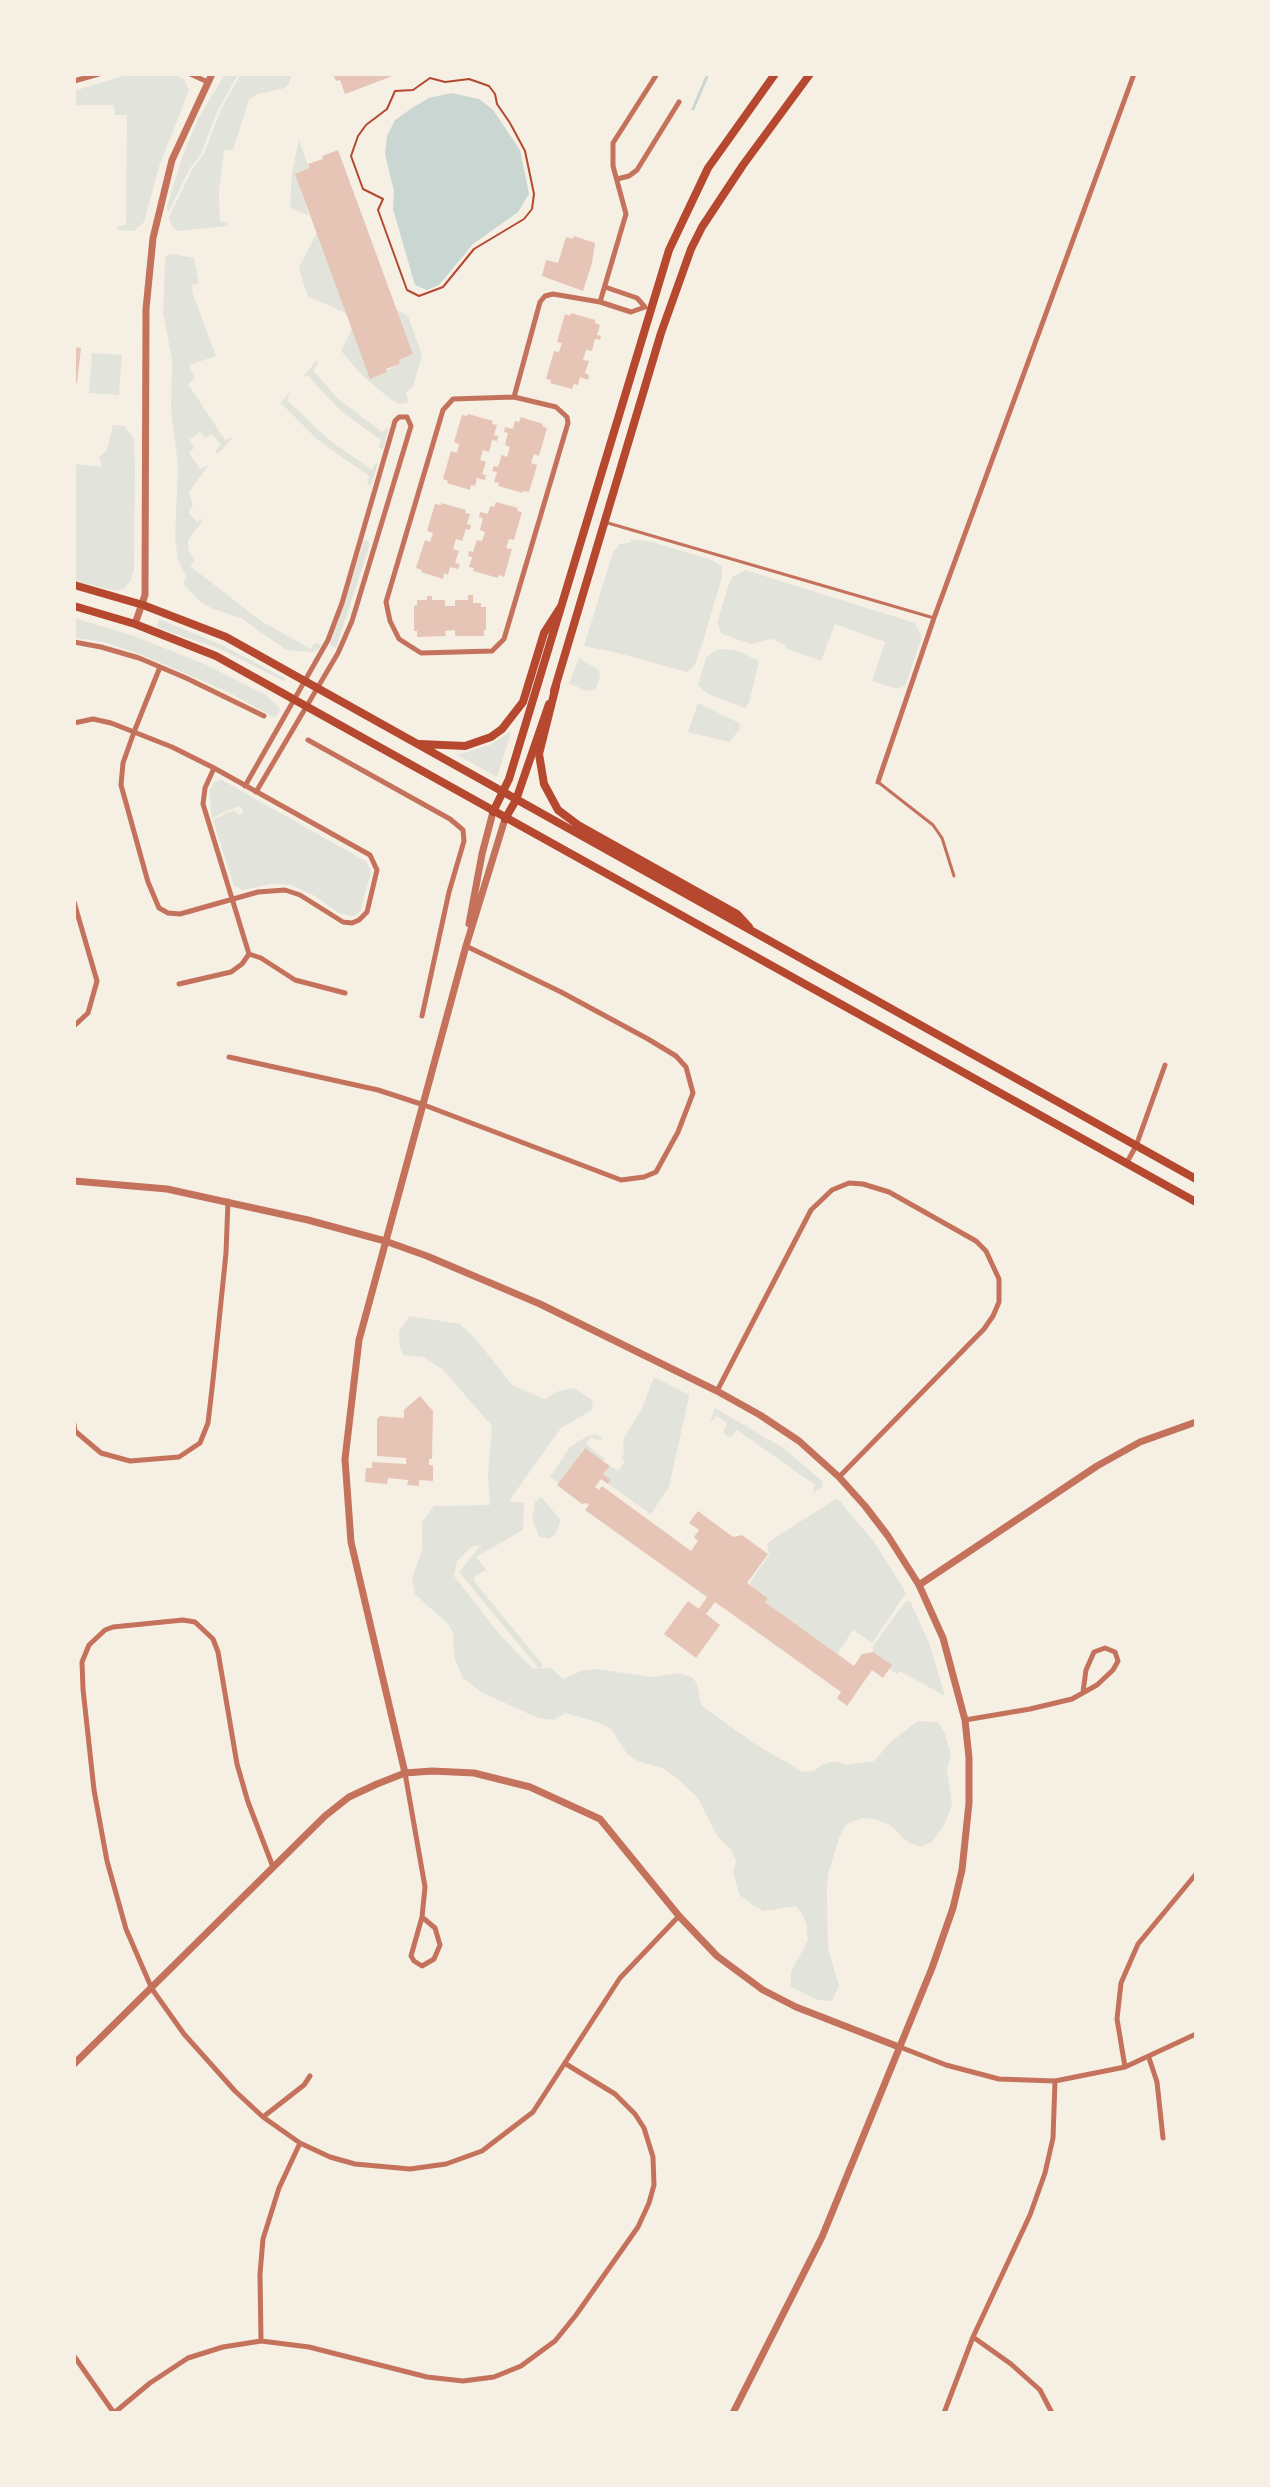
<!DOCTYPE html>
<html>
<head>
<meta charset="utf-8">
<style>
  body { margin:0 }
  #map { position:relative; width:1270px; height:2487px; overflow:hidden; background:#f6efe4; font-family:Quicksand,sans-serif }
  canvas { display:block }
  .frame { position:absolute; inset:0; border:76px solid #f6efe4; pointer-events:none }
</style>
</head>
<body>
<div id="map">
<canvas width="1270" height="2487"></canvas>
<div class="frame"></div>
</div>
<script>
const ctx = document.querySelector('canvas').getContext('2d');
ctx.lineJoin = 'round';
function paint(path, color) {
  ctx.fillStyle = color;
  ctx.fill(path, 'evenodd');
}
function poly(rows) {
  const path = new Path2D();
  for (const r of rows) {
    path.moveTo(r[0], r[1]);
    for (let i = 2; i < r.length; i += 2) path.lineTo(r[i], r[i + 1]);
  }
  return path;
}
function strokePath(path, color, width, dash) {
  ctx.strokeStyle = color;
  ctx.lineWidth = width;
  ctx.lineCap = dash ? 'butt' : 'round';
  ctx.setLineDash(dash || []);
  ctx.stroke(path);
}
const green = poly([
  [129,74,171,74,184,79,189,90,159,167,144,222,134,231,119,230,116,227,126,225,127,115,115,115,114,105,74,105,74,91],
  [225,74,238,74,216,114,201,154,190,168,168,213,167,206,184,152,199,117],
  [241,74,292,74,289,84,285,88,257,94,249,100,233,150,224,150,219,191,220,222,227,222,228,226,177,231,171,225,169,217,193,168,204,154,222,107],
  [299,140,309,168,296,174,309,216,290,207,292,172],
  [317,232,346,313,308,296,303,282,299,267],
  [172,254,194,258,199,283,192,285,193,294,216,356,189,365,195,379,188,384,225,440,233,437,218,454,215,451,221,445,212,434,205,438,200,432,189,440,194,448,189,453,200,469,209,465,189,492,193,506,188,512,197,522,205,518,188,540,188,549,194,560,190,566,261,621,311,649,315,643,319,644,321,647,313,652,286,650,241,618,211,608,198,600,183,583,187,577,178,560,175,538,178,465,171,411,172,359,163,313,165,257],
  [397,310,408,316,422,355,413,387,406,392,408,400,407,403,398,404,379,390,361,374,341,351,352,329,371,378,400,364,399,360,413,354],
  [92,353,122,355,119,395,89,393],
  [316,361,318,364,313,370,337,398,382,432,389,427,383,449,378,447,381,440,341,411,307,375,302,378],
  [291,391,287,400,328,439,372,470,375,463,378,463,371,486,367,484,369,476,319,441,282,404,278,406],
  [113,425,125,426,134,439,135,467,134,569,131,580,125,588,117,591,74,581,74,464,102,467,99,457,107,450],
  [631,539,652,542,712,560,722,567,722,577,703,641,695,665,687,672,614,652,584,646,613,552,620,544,631,542],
  [367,540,370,544,336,648,330,645,364,541],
  [745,570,915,623,922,637,905,686,897,689,872,681,885,642,835,624,821,661,785,648,786,645,771,639,751,644,722,634,717,623,728,587,732,577],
  [74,618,134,636,207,665,266,695,278,706,280,710,275,718,226,691,142,655,104,642,74,638],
  [159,619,222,645,286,679,284,681,218,648,161,629,157,627],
  [721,649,738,651,759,661,749,703,745,708,708,694,698,685,706,658,712,652],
  [579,658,599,670,600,678,595,690,588,691,569,684],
  [698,703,739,723,740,728,730,742,688,732],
  [509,732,511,733,497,777,457,755,492,744],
  [222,780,367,862,371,872,360,912,353,916,339,913,315,896,292,885,271,884,243,890,234,886,213,820,229,812,235,811,239,815,243,812,242,808,238,806,212,818,209,791,214,782],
  [409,1316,460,1324,475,1338,512,1385,544,1399,559,1391,574,1388,591,1399,593,1405,592,1410,561,1428,509,1501,524,1503,523,1530,476,1557,486,1570,474,1577,474,1581,543,1665,539,1669,459,1572,481,1545,471,1547,457,1561,454,1576,501,1636,533,1669,550,1668,564,1679,581,1671,596,1669,653,1677,678,1673,692,1677,697,1684,701,1705,755,1744,803,1772,814,1771,823,1764,835,1761,846,1765,874,1761,892,1741,918,1721,937,1722,944,1731,951,1755,947,1769,952,1805,945,1823,933,1841,921,1847,908,1842,890,1825,875,1819,861,1818,847,1824,840,1835,828,1874,827,1891,828,1948,839,1986,832,2001,818,2000,791,1987,791,1972,808,1940,806,1923,802,1914,796,1906,764,1911,752,1905,739,1894,733,1872,736,1861,730,1848,718,1837,698,1798,677,1778,664,1769,638,1761,627,1754,611,1729,597,1722,565,1713,554,1720,538,1718,481,1692,463,1678,454,1657,453,1633,449,1625,415,1594,412,1579,422,1549,422,1522,434,1506,490,1505,488,1474,492,1426,442,1369,424,1357,404,1355,400,1349,399,1332],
  [654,1377,689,1395,689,1397,669,1487,651,1514,608,1484,611,1480,603,1474,610,1466,618,1471,625,1461,621,1458,624,1454,623,1440,642,1408],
  [715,1408,785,1449,823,1482,821,1488,812,1494,815,1485,737,1430,730,1438,723,1432,727,1424,717,1416,710,1423],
  [596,1434,603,1439,598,1440,590,1437,586,1444,609,1462,604,1459,602,1461,584,1448,559,1483,550,1477,570,1447,586,1437],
  [541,1497,561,1520,555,1534,549,1539,539,1536,532,1519,535,1502],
  [837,1498,873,1540,906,1593,872,1643,853,1630,837,1654,765,1602,768,1597,750,1585,750,1582,769,1555,767,1543],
  [910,1601,930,1645,945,1696,900,1671,897,1674,889,1669,891,1665,873,1652,873,1646,905,1602]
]);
const water = poly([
  [451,93,479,99,493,110,520,150,529,194,518,212,473,244,439,285,427,290,415,285,393,209,394,191,385,154,387,136,395,120,412,108,429,98]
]);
const stream = poly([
  [693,109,708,74]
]);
const building = poly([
  [333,74,398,74,345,94,340,80,336,81],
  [338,150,413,354,399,360,400,364,386,369,387,372,370,379,295,174,309,168,308,164,323,159,322,156],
  [574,236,595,243,592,263,583,291,542,276,546,260,558,263,566,237,573,239],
  [571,313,595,320,595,323,600,325,597,335,601,336,600,340,595,339,592,351,586,350,583,360,589,361,585,373,589,375,588,380,580,377,578,385,574,384,572,389,550,383,551,380,546,379,554,351,559,352,562,343,557,342,565,314,570,316],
  [74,347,81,348,77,383,74,382],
  [468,414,493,421,492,424,497,425,494,435,498,436,497,441,492,440,489,452,483,450,480,460,486,462,482,474,486,475,485,480,477,478,475,486,471,485,470,490,447,483,448,481,443,479,451,451,457,453,459,444,454,442,462,415,467,416],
  [521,417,543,424,542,426,547,428,539,456,534,454,531,463,537,465,529,492,523,491,523,493,498,486,499,483,494,482,497,472,492,471,494,466,498,467,502,455,507,457,510,447,505,445,508,433,504,432,505,427,513,429,515,421,519,422],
  [496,502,518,508,517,511,522,512,514,540,509,539,506,548,512,549,504,577,498,575,498,578,473,571,474,568,469,567,472,557,468,556,469,551,473,552,477,540,482,541,485,532,480,530,483,518,479,517,480,512,488,514,490,506,494,507],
  [441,503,466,510,465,513,470,514,467,524,471,525,470,530,466,529,462,541,456,539,453,549,459,551,455,563,460,564,458,569,450,567,448,575,444,573,443,579,421,572,422,570,416,568,425,540,430,542,433,533,427,531,435,504,441,505],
  [468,595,473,595,473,603,481,603,481,607,486,607,486,630,484,630,484,636,455,636,455,630,445,631,446,636,417,637,417,631,414,631,414,606,417,605,417,600,427,600,427,596,432,596,432,600,445,600,445,606,455,606,455,600,468,600],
  [420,1396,433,1411,432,1459,429,1459,429,1465,433,1465,433,1481,419,1480,419,1486,407,1485,408,1480,388,1478,387,1484,365,1482,366,1468,372,1468,372,1462,406,1464,406,1458,377,1456,377,1419,380,1416,404,1418,404,1410],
  [585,1448,610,1466,603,1474,611,1480,608,1484,601,1479,595,1487,599,1490,602,1486,691,1551,698,1541,694,1537,699,1530,689,1523,698,1511,733,1537,742,1535,768,1554,747,1583,768,1598,765,1602,854,1666,862,1654,873,1652,892,1665,883,1678,872,1670,847,1706,837,1698,841,1692,715,1602,706,1614,720,1625,696,1658,664,1634,688,1601,699,1609,707,1597,585,1510,589,1505,586,1503,582,1504,557,1485]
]);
const path = poly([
  [430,78,445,82,469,79,489,86,495,94,497,104,510,123,525,151,534,194,532,209,524,219,474,249,443,287,419,296,407,290,378,210,383,199,363,189,351,156,358,136,366,125,387,109,395,91,413,90,430,78]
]);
const service = poly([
  [608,523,934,618],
  [878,782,933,825,942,838,954,876]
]);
const minor = poly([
  [190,74,208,82],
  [74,81,99,74],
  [617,179,629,176,637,170,679,102],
  [600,302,626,214,613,166,613,143,657,74],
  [514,397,556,407,567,417,568,423,504,639,492,651,421,653,399,639,390,621,386,602,443,410,453,399,514,397,540,302,545,296,553,294,600,302,631,312,645,307,637,298,605,287],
  [74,642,101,647,139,658,186,678,264,716],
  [74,723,93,719,111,723,134,732,172,747,214,768,370,855,377,870,367,912,359,920,352,923,343,922,300,895,285,890,258,892,180,914,168,913,159,908,148,882,121,785,123,763,134,732,160,667],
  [308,740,450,819,463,830,464,841,449,892,422,1016],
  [878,782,934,618,1134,74],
  [245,786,328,640,342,603,395,421,399,417,407,417,411,426,352,621,338,653,256,792],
  [74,902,97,981,88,1013,74,1026],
  [249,954,261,958,295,980,345,993],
  [179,984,231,972,242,964,249,954,203,804,205,788,214,768],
  [229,1057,378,1090,424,1105,621,1180,644,1177,656,1172,678,1132,693,1093,686,1067,676,1056,648,1039,561,992,466,946],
  [1126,1164,1136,1146,1165,1065],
  [717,1391,811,1210,832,1190,849,1183,863,1184,889,1192,976,1241,986,1251,999,1279,999,1302,993,1316,984,1329,839,1477],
  [74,1424,75,1431,101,1453,130,1461,179,1457,200,1443,208,1423,213,1380,226,1253,228,1201],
  [965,1720,1030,1709,1072,1699,1097,1685,1113,1670,1118,1661,1115,1652,1105,1648,1094,1652,1086,1670,1083,1692],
  [405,1773,425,1887,422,1917,411,1956,414,1961,422,1966,434,1959,440,1945,435,1928,422,1917],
  [273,1867,248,1802,237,1764,218,1652,213,1639,195,1622,183,1620,113,1627,105,1630,89,1645,82,1662,83,1689,94,1790,107,1861,126,1929,152,1989,184,2034,235,2091,263,2117,300,2143,330,2157,355,2164,410,2169,446,2164,482,2151,533,2112,620,1978,679,1916],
  [900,2047,946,2065,999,2079,1055,2081,1125,2067,1196,2034],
  [1149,2058,1157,2082,1163,2138],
  [1125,2067,1117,2019,1121,1983,1138,1944,1196,1874],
  [263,2117,304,2085,310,2076],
  [973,2337,1011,2364,1040,2390,1052,2413],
  [261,2341,260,2274,263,2239,279,2188,300,2143],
  [74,2356,114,2413,150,2383,188,2358,223,2347,261,2341,309,2347,427,2377,463,2381,494,2377,521,2366,555,2341,576,2315,638,2227,649,2203,654,2185,653,2157,644,2128,635,2114,615,2094,566,2064],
  [944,2413,973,2337,1030,2215,1045,2173,1053,2138,1055,2081]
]);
const tertiary = poly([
  [135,624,145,595,146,309,153,238,172,160,212,74],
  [469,924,482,854,493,812],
  [74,1181,167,1189,308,1220,385,1241,427,1256,540,1304,717,1391,760,1415,799,1441,839,1477,865,1506,888,1536,919,1585,943,1638,965,1720,969,1758,969,1803,962,1870,953,1908,932,1968,822,2237,733,2413],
  [919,1585,1097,1466,1140,1442,1196,1422],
  [405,1773,351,1542,345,1459,359,1340,466,946,505,819],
  [74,2064,325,1816,349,1797,377,1784,405,1773,432,1771,474,1773,530,1787,600,1819,679,1916,717,1956,763,1990,796,2007,899,2047]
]);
const secondary = poly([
  [554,691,661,333,691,249,702,227,743,165,810,74],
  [493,812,509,779,669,250,708,168,775,74],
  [505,819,516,800,549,704]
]);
const primary = poly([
  [74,585,143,605,226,637,1196,1179],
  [74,606,135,624,216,656,1196,1202],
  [556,686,539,754,544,784,558,810,578,825,737,914,749,927],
  [420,744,465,746,491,737,502,729,523,702,544,633,560,608]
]);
paint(green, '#e2e4dc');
paint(water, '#c9d6d2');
strokePath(stream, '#c9d6d2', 3);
paint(building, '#e6c5b7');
strokePath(path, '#b5482f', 2);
strokePath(service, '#c5725c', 3);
strokePath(minor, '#c5725c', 5);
strokePath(tertiary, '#c5725c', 7);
strokePath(secondary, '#b5482f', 8);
strokePath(primary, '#b5482f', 8);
</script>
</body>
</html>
